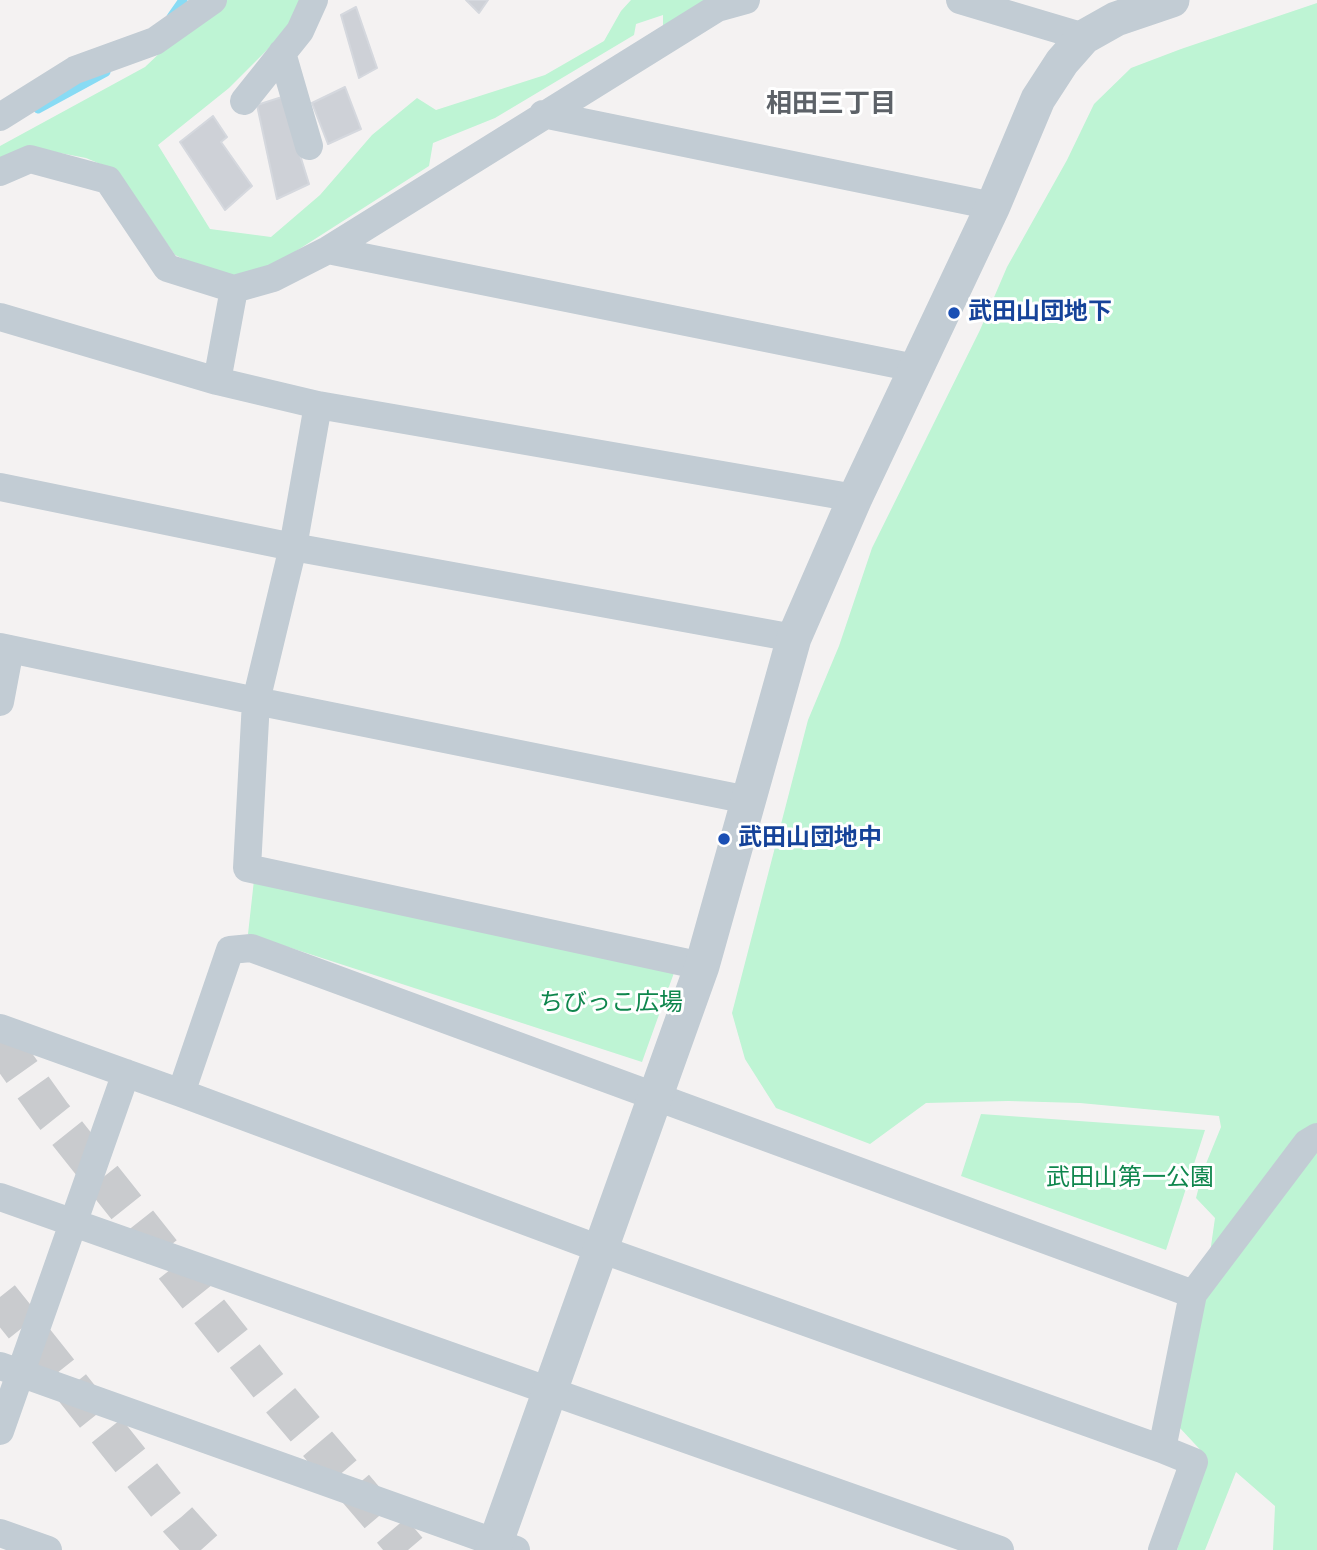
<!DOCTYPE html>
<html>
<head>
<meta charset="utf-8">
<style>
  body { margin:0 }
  canvas { display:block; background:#f4f2f2 }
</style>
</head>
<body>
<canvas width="1317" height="1550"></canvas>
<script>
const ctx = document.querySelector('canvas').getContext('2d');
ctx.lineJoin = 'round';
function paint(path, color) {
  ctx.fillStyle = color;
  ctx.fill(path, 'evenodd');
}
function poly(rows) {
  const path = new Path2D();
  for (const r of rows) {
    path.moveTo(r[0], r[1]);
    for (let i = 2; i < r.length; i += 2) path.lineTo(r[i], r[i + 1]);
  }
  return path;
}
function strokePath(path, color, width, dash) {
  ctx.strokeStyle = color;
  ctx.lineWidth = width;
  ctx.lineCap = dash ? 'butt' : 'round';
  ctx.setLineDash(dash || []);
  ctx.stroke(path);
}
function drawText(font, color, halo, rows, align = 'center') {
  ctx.font = font + ' Signika,"Noto Sans JP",sans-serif';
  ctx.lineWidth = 6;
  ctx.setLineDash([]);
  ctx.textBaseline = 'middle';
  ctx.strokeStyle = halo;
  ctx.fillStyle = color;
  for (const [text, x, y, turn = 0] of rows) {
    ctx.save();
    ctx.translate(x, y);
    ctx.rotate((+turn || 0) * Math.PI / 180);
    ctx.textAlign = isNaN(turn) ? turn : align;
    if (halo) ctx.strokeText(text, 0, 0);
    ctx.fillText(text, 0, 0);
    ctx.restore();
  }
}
const green = poly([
  [193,0,306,0,286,31,229,88,158,145,210,229,271,237,320,195,372,135,417,98,436,110,545,75,604,41,621,11,631,0,720,0,663,27,663,15,636,24,634,35,495,118,433,143,429,166,279,262,233,283,175,255,117,171,86,158,29,147,0,162,0,146,145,67,164,49],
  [1317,3,1317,1550,1273,1550,1275,1506,1236,1472,1205,1550,1177,1550,1207,1457,1179,1427,1201,1316,1215,1218,1196,1198,1203,1171,1221,1127,1219,1116,1080,1103,1008,1101,926,1103,870,1144,776,1108,745,1059,732,1013,808,720,839,646,872,548,980,330,1007,267,1067,160,1094,104,1131,68,1181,49],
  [254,880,675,970,642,1062,248,934],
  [981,1114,1205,1130,1166,1250,961,1176]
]);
const stream = poly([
  [171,17,183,0],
  [38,109,106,72]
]);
const building = poly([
  [466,0,488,0,479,13,466,0],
  [356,7,377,68,359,78,341,15,356,7],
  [345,87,361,129,328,144,312,103,345,87],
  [282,97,309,184,277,199,257,105,282,97],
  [213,116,227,137,221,142,252,186,225,210,180,142,213,116]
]);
const motorwayTunnel = poly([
  [0,1041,52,1114,271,1389,408,1550],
  [0,1297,178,1520,205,1550]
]);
const minor = poly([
  [960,0,1084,37],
  [282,53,309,146],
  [244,101,300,31,314,0],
  [543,114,993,206],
  [0,117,75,70,155,41,213,0],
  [0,172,30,159,108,180,167,268,234,289,273,278,328,250,717,8,746,0],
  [328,250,915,368],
  [0,317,217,381,318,405,855,498],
  [217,381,234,289],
  [318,405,293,547,256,701,247,868,702,966],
  [0,487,293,547,794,638],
  [0,647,256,701,748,800],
  [0,702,10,649],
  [0,1028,181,1093,600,1249,1162,1449],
  [181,1093,230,950,251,948,1193,1294],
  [0,1197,1000,1550],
  [0,1366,516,1550],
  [0,1431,126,1073],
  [0,1533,48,1550],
  [1162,1550,1194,1462,1162,1449,1193,1294,1307,1143,1317,1137]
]);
const tertiary = poly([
  [493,1550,702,966,794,638,855,498,993,206,1038,99,1062,62,1084,37,1116,19,1172,0]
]);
const markers = [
  [954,313,7,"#1a4fb4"],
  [724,839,7,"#1a4fb4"]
];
const transitNames = [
  ["武田山団地下",968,313],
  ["武田山団地中",738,839]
];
const parkNames = [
  ["ちびっこ広場",611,1004],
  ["武田山第一公園",1130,1179]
];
const neighbourhoodNames = [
  ["相田三丁目",831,105]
];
paint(green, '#bef4d4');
strokePath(stream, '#88dbf4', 9);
paint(building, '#ced1d7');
strokePath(building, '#d5d8de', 2);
strokePath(motorwayTunnel, '#c9cbce', 38, [38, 19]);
strokePath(minor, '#c2ccd4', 28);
strokePath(tertiary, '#c2ccd4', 35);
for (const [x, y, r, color] of markers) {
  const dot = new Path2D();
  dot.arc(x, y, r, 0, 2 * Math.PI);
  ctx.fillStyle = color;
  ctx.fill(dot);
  strokePath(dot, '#fff', 2.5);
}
drawText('bold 24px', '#164399', '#fff', transitNames, 'left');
drawText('24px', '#0f864d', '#fff', parkNames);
drawText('bold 26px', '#5d6268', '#fff', neighbourhoodNames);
</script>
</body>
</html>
